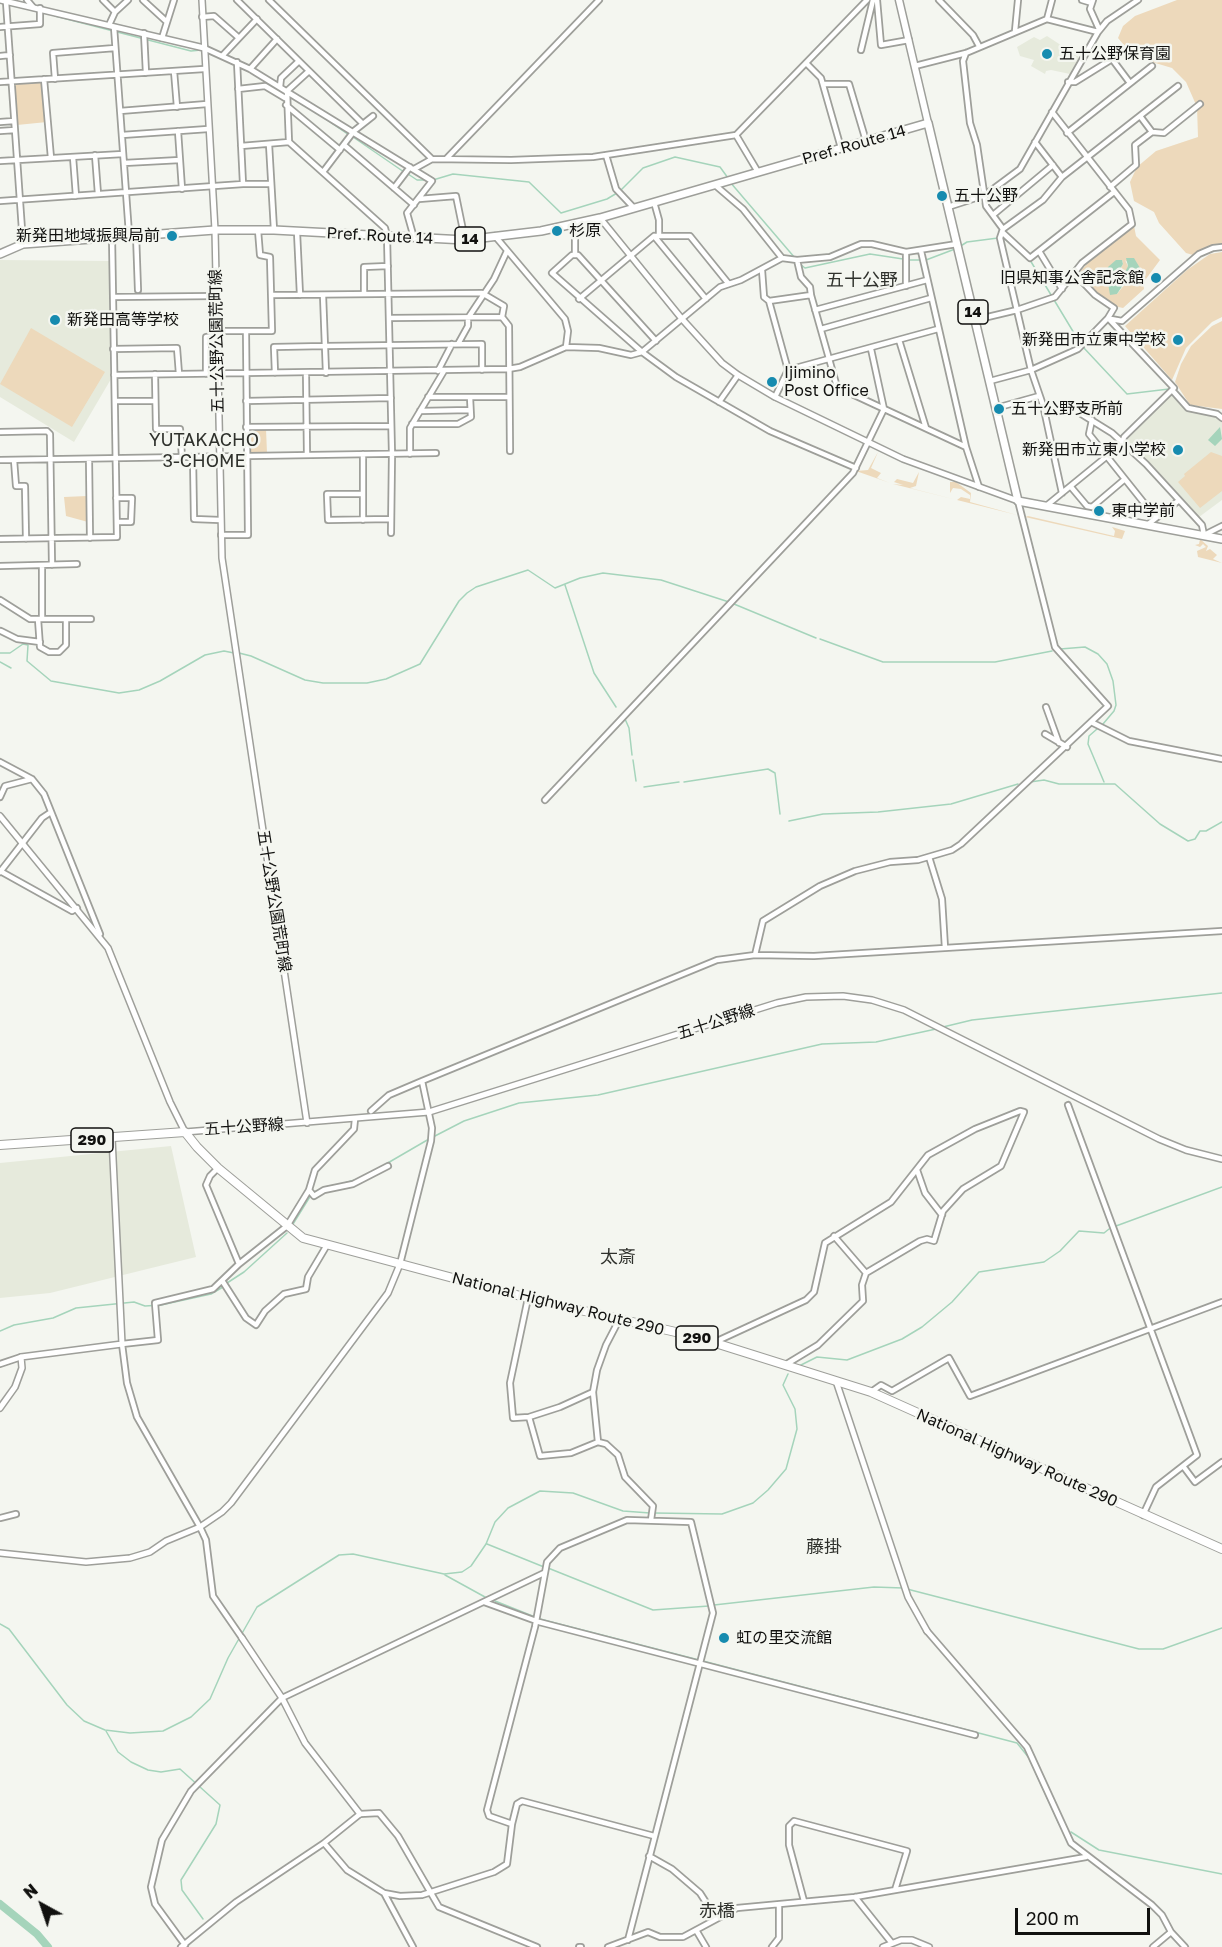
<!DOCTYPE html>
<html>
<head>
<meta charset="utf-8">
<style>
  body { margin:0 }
  #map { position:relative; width:1222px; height:1947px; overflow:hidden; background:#f4f6f0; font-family:"Golos Text",sans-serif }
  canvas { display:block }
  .north { position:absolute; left:12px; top:1875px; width:60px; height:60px; -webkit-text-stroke:4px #f4f6f0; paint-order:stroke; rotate:320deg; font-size:16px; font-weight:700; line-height:24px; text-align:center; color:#11110f }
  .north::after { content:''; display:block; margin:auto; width:21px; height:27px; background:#11110f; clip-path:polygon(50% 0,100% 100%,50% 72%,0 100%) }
  .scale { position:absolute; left:1015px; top:1908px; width:135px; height:27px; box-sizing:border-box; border:3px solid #11110f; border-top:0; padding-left:8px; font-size:18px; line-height:21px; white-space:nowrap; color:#11110f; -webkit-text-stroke:4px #f4f6f0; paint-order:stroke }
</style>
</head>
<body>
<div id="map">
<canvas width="1222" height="1947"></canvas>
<div class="north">N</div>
<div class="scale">200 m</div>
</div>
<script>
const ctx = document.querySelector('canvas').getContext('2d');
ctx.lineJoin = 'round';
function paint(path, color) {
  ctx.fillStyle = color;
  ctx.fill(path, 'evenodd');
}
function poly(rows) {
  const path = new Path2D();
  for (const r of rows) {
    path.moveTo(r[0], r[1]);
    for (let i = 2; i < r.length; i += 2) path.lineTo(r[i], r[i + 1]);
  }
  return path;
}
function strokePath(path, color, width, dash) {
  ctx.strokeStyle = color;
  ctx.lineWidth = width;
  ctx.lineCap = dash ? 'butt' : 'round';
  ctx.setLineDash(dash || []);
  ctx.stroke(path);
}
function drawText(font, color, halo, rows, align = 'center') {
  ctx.font = font + ' "Golos Text","Noto Sans JP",sans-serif';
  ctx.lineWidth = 5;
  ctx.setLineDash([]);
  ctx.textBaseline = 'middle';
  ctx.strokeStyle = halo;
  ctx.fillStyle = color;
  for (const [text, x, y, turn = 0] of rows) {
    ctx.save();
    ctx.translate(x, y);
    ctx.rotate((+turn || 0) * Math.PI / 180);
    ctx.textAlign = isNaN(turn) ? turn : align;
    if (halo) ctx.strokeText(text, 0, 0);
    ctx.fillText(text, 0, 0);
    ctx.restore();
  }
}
const built = poly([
  [1047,36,1079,57,1070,74,1051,70,1046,71,1045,74,1031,66,1034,60,1020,56,1017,47,1034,37,1040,40],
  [0,260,109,261,111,379,74,442,0,397],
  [1171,393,1189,410,1215,416,1222,422,1222,500,1199,517,1166,480,1124,441,1125,438],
  [171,1146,196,1257,50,1293,0,1298,0,1163]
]);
const green = poly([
  [1177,0,1222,0,1222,243,1193,255,1186,253,1159,223,1154,212,1134,201,1130,182,1137,167,1156,151,1198,137,1197,107,1186,82,1172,68,1152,62,1128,50,1118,38,1123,26,1135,16],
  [42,82,47,122,17,125,14,84],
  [1134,226,1136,236,1160,260,1143,283,1144,289,1123,308,1114,306,1096,293,1078,274,1092,258],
  [1119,260,1122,260,1123,264,1118,273,1119,278,1125,276,1128,266,1125,260,1136,270,1117,294,1108,286,1109,279],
  [1222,252,1222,317,1212,322,1186,348,1172,380,1125,326,1187,270,1210,254],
  [1222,321,1222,409,1190,405,1175,382,1181,364,1191,346,1212,326],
  [31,328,105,372,72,427,0,384],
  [715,403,767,432,852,470,767,433],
  [266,429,267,453,249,454,248,430],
  [878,452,871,468,881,473,877,478,890,483,856,471,868,470],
  [1211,452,1222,456,1222,491,1200,508,1178,482,1185,476,1184,474],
  [919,472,916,486,910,488,957,500,961,497,970,499,970,495,961,489,953,488,950,493,950,482,956,482,971,493,970,502,1017,515,893,484,903,485,894,482,897,479,913,483],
  [87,496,88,522,66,516,64,497],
  [1025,517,1028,516,1114,536,1115,531,1112,527,1125,531,1122,539],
  [1200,539,1208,546,1206,551,1210,549,1217,555,1213,559,1222,563,1198,557,1197,551,1206,547,1203,544,1200,547,1195,545,1199,544]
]);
const water = poly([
  [1126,258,1134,258,1140,268,1127,279,1117,294,1110,295,1106,271,1108,267,1116,260,1122,260,1123,264,1118,273,1119,278,1122,278,1128,266],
  [1220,427,1222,439,1215,446,1208,440]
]);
const stream = poly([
  [55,16,191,51,201,50],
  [311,109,349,135],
  [353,137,404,172],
  [408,174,417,180,428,180],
  [433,180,453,174,529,182,561,213,607,199,617,193],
  [730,182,795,258],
  [621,190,643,168,675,157,720,167,728,178],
  [1003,238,1013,245],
  [959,247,967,242,998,238],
  [908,260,921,260],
  [926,260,955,249],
  [1030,260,1080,343],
  [800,264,805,268,870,254,903,259],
  [1083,347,1127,394,1169,389],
  [565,585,594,673,616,707],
  [734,604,816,638],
  [820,639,883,662,995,662,1052,651],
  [1060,649,1085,647,1098,654,1107,664,1113,681,1116,705,1114,711,1103,724],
  [0,653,10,653,23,644,28,645,27,661,51,681,119,693,139,690,160,681,205,655,224,651,234,653],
  [239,653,251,656,305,680,323,683,367,683,386,679,420,664,459,601,467,593,476,587,528,570,555,588,580,578,603,573,661,580,729,602],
  [0,662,11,668],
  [625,719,629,728,632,755],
  [1097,729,1089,736,1088,744,1104,782],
  [633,760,636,781],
  [684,782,768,769,775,773,780,814],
  [1030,782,1044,780,1059,784,1115,784,1160,824,1188,841,1195,839,1200,831,1206,831,1222,822],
  [644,787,679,782],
  [789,821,823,814,878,812,951,804,1018,784],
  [943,1027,972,1020,1222,993],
  [433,1137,464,1121,519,1103,598,1095,822,1044,876,1042,936,1029],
  [386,1164,429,1139],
  [314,1192,358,1179],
  [293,1224,311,1195],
  [1116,1226,1222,1187],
  [227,1283,244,1272,287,1233],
  [0,1331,14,1325,53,1318,76,1308,134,1302,145,1306,161,1305,211,1294,223,1287],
  [799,1366,817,1357,847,1360,902,1339,922,1327,952,1302,979,1272,1044,1262,1060,1251,1079,1231,1104,1233,1109,1229],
  [654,1513,722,1514,753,1503,768,1490,786,1469,797,1429,795,1409,783,1385,788,1374],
  [487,1544,544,1567],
  [548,1568,653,1610,709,1606],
  [445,1575,485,1597],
  [907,1589,1139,1649,1163,1649,1222,1628],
  [495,1601,540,1619,699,1660],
  [714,1605,874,1587,903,1588],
  [0,1624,9,1629,67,1705,84,1721,105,1730,130,1733,163,1731,191,1717,210,1699,228,1658,257,1607,339,1555,353,1554,444,1574,462,1572,471,1566,486,1544,495,1522,508,1508,540,1491,573,1493,623,1511,650,1513],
  [703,1661,1017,1743,1029,1758,1059,1824],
  [106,1731,118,1752,131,1762,148,1770,161,1772,180,1769,220,1805,216,1824,181,1880,182,1890,203,1919],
  [1071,1832,1099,1850,1222,1874]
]);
const river = poly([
  [0,1904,37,1934,48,1947]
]);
const minor = poly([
  [27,0,33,7],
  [103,0,115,12],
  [143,0,167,22],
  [237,0,363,124],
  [269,0,432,159],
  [877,0,881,45,909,40],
  [939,0,973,35,979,46],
  [1082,0,1092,3],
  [1093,0,1090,9,1099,29],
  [6,2,23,244],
  [202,17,214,16,239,38],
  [1047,19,1052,0],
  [109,25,115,12,128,0],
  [0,27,40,24,40,8],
  [114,27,129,234],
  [1015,31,1018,0],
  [144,33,146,73],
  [162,38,174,0],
  [204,48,250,69,432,181,407,213,414,238],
  [861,50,873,0],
  [966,53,963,61,970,123,977,145,986,206,1003,229],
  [223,55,257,19],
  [0,56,10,55],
  [806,63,821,78,841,148],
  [915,66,966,53,1047,19,1098,32],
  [250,69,277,39],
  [174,71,177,107],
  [309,71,287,91,289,142,385,228,387,236,392,454,391,533],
  [44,79,51,158],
  [55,79,53,53,115,48],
  [0,82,204,69],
  [1068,82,1075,82,1112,59,1130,83],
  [823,84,849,84,866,141],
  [280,87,281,78,299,61],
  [238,89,265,86,285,98],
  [286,105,340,150],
  [120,111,207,104],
  [1140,116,1152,132],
  [0,122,14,121],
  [0,131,15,130],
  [178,131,182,189],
  [1067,133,1152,66],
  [122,135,208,129],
  [736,135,758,172],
  [1035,142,1062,177],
  [269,144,274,230],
  [344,145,414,205],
  [241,146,289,142],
  [95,155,98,194],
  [606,155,616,189,634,208],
  [73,157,76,196],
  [446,159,599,0],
  [0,161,123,154],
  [124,163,180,160],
  [414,169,432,159,511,160,593,157,736,135,867,0],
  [323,172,354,131,373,116],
  [243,184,271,184],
  [715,185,743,209,782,258,797,260,830,257,861,244,872,244,906,252,957,244],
  [1110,187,1136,165,1135,145,1152,132,1164,133,1200,104],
  [394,188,410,167],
  [419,199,456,196,465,240],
  [0,201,243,184,237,62],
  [654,202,659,220,659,236],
  [948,207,985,195,1020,169,1098,32,1107,21,1138,0],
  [993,215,1053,165],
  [575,224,575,254],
  [297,232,300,295],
  [1002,232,1030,258,1114,192],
  [136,234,138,290],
  [495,236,565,319,568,331,566,347],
  [654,236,706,299],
  [921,251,966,447,979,487],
  [1039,251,1062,289],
  [906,252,906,286],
  [797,260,801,277,810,287,811,295],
  [762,270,764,297,769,301,788,370,775,397],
  [364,293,364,267,388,266],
  [272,295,482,293,504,306,502,317,509,326,510,451],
  [323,295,326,373],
  [113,297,216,296],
  [579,299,654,236,690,236,728,283],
  [769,301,811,295,837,387,966,447],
  [815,310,927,280],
  [389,318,502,317],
  [1108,318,1174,388,1172,390,1188,408,1217,414,1222,418],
  [1111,319,1122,321,1199,254,1213,248,1222,247],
  [975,320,1017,310,1055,297,1082,263,1132,224,1129,210,1052,112],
  [821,329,931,298],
  [899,340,926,428],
  [656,341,578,255,572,255,552,273,642,352,676,377,770,431,856,468],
  [458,344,468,326,468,318,494,279,507,251],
  [113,349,177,348,179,374],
  [788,370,938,329],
  [438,371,452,344],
  [275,373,274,347,325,346,482,344,482,370],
  [306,373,307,455],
  [155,374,156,429,180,429,182,457],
  [206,374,206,337,214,336,217,331,272,331,270,257,260,255,258,230],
  [114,375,508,369,520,367,566,347,599,348,631,355,642,352,720,287,741,280,782,258],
  [990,381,1031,370,1078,349,1108,318,1114,308,1095,295,1075,274],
  [428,397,509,397],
  [115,401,155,401],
  [246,401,391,398],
  [719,402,738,375],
  [1043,405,1075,410,1112,433,1146,464,1202,525,1204,535,1222,526],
  [996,408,1039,396],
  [420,411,470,410],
  [1092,420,1089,434,1156,518],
  [412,424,458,424,471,417,470,397],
  [246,427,391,426],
  [0,432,47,431,50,434,52,565],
  [410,454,410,428,444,371],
  [193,457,194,519,220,520],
  [89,459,90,538],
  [0,460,436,453],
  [14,460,16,486,25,486,26,539],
  [1071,487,1087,506,1092,507,1125,479],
  [1062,493,1043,405,1031,370,1000,238,1003,229,1043,200,1062,177,1178,86],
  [363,494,327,494,328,520,391,519],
  [116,498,132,498,131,522,117,522],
  [1046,506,1122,444,1124,437,1172,390],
  [363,520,363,454],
  [1147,525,1178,501],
  [221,535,248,535,246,331],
  [0,539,117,537,112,237],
  [0,566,77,564],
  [0,600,30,619,91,619],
  [38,619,40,647,49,652,59,652,66,645,66,619],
  [42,619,42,565],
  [1,631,17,639,40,642],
  [1046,707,1059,743],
  [1091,722,1129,741,1222,759],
  [1045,734,1067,747],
  [0,762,32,779,44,794,100,934],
  [0,797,5,786,32,779],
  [545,800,853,473,884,409,871,349],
  [929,857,942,899,945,948],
  [0,871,72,911,77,908],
  [0,872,42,818,51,812],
  [755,955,763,921,820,886,855,871,890,862,918,860,952,850,961,844,1108,706,1055,647,1018,501],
  [1068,1105,1197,1455,1156,1487,1143,1515],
  [371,1111,389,1095,422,1081,717,960,755,955,814,956,1222,931],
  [218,1168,210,1176,206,1185,239,1264],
  [917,1170,925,1193,942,1215],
  [309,1190,314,1196,324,1190,353,1184,388,1166],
  [834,1236,866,1273],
  [400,1264,431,1141,432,1128,422,1081],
  [223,1282,246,1318,256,1325,265,1311,284,1294,306,1289,308,1277,327,1245],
  [528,1298,510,1383,513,1418,529,1417,560,1407,593,1392],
  [715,1342,806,1300,814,1292,825,1243,891,1202,928,1155,975,1129,1020,1111,1024,1112,1001,1166,963,1189,943,1211,934,1241,927,1239,920,1241,866,1273,862,1285,863,1301,818,1345,785,1365],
  [0,1364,21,1357],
  [871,1392,881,1385,892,1391,949,1358,970,1396,1222,1302],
  [529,1417,540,1456,571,1453,598,1442,606,1444,618,1455,625,1477,653,1506,651,1520],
  [598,1442,593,1392,597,1370,606,1345,619,1320],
  [1183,1466,1195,1482,1222,1462],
  [0,1518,16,1514],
  [484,1602,539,1622,975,1735],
  [927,1631,1027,1747,1071,1843,1152,1905,1162,1915,1171,1932,1185,1947],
  [242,1638,213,1596,206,1540,200,1527,137,1417,127,1383,122,1344,158,1340,155,1303,213,1289,239,1264,287,1226,309,1190,315,1170,354,1129,355,1119],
  [512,1824,489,1816,487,1810,535,1627,547,1562,560,1548,627,1520,691,1522,713,1613,628,1940],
  [324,1843,347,1870,384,1893,413,1947],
  [649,1856,672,1869,700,1893,716,1918],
  [384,1893,400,1896,422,1895,494,1872,507,1864,512,1824,517,1804,522,1801,654,1836],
  [855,1897,891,1942],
  [804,1901,789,1845,789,1826,794,1821,907,1851,895,1890],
  [696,1930,706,1947],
  [185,1945,155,1904,151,1887,162,1840,191,1791,282,1698,544,1573],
  [181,1947,236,1902,324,1843,360,1814,379,1813,398,1836,439,1907,537,1947],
  [579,1947,581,1947],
  [608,1947,648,1932,660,1937,683,1937,737,1908,855,1897,1086,1857],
  [772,1947,779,1938,779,1905],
  [1153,1947,1171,1932]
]);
const tertiary = poly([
  [0,0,204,48],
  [202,0,215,230,222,558,307,1123],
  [600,218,682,319,722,363,738,375,775,397,903,459,1018,501],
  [0,816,108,948,170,1102,185,1132,429,1112,777,1003,806,997,843,996,872,1000,904,1010,1159,1139,1186,1150,1222,1159],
  [836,1381,908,1597,927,1631],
  [0,1408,15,1387,22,1368,21,1357,122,1344,112,1138],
  [0,1553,86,1562,130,1558,150,1552,166,1541,200,1527,222,1512,231,1503,388,1293,400,1264],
  [242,1638,282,1698,305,1743,360,1814],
  [883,1947,901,1940,912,1940,929,1947]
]);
const secondary = poly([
  [899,0,928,123]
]);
const primary = poly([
  [0,254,23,244,215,230,274,230,465,240,541,231,600,218,928,123,1018,501,1222,539]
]);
const trunk = poly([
  [0,1145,185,1132,197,1147,218,1168,303,1238,528,1298,693,1336,871,1392,1222,1549]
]);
const markers = [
  [1047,54,6,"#168baf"],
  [942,196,6,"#168baf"],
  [557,231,6,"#168baf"],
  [172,236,6,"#168baf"],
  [1156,278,6,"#168baf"],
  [55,320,6,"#168baf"],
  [1178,340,6,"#168baf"],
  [772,382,6,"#168baf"],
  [999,409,6,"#168baf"],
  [1178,450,6,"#168baf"],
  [1099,511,6,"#168baf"],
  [724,1638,6,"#168baf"]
];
const shields = [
  [470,239,30],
  [973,312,30],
  [92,1140,42],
  [697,1338,42]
];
const shieldNames = [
  ["14",470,239],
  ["14",973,312],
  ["290",92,1140],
  ["290",697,1338]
];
const poiNames = [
  ["五十公野保育園",1059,54],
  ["五十公野",954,196],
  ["杉原",569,231],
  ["新発田地域振興局前",160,236,"right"],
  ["旧県知事公舎記念館",1144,278,"right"],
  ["新発田高等学校",67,320],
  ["新発田市立東中学校",1166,340,"right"],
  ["Ijimino",784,373],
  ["Post Office",784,391],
  ["五十公野支所前",1011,409],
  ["新発田市立東小学校",1166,450,"right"],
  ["東中学前",1111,511],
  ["虹の里交流館",736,1638]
];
const streetNames = [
  ["Pref. Route 14",854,145,-16],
  ["Pref. Route 14",380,236,3],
  ["五十公野公園荒町線",217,341,-91],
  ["五十公野公園荒町線",274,901,81],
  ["五十公野線",716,1022,-18],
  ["五十公野線",244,1127,-4],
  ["National Highway Route 290",558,1304,14],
  ["National Highway Route 290",1017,1458,24]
];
const neighbourhoodNames = [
  ["五十公野",862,280],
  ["YUTAKACHO",204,440],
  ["3-CHOME",204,461],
  ["太斎",618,1257],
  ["藤掛",824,1547],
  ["赤橋",717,1911]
];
paint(built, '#e6eadc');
paint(green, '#edd9bb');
paint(water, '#a5d4bb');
strokePath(stream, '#a5d4bb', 1.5);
strokePath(river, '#a5d4bb', 8);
strokePath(minor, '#9e9f9a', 8);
strokePath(tertiary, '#9e9f9a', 8);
strokePath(secondary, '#9e9f9a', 9);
strokePath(primary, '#9e9f9a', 10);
strokePath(trunk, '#9e9f9a', 10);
strokePath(minor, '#fff', 4.5);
strokePath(tertiary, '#fff', 5);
strokePath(secondary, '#fff', 6);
strokePath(primary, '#fff', 7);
strokePath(trunk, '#fff', 8);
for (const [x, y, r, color] of markers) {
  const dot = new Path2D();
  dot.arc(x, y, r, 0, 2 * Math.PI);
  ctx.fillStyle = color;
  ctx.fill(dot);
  strokePath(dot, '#f4f6f0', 2);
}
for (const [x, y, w] of shields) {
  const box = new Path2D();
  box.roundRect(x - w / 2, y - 12, w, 24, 4.5);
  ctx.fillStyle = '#f4f6f0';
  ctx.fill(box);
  strokePath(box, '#11110f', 1.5);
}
drawText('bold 15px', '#11110f', null, shieldNames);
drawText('16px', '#11110f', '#f4f6f0', poiNames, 'left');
drawText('16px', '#11110f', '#f4f6f0', streetNames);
drawText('18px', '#2f312c', '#f4f6f0', neighbourhoodNames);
</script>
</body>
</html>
